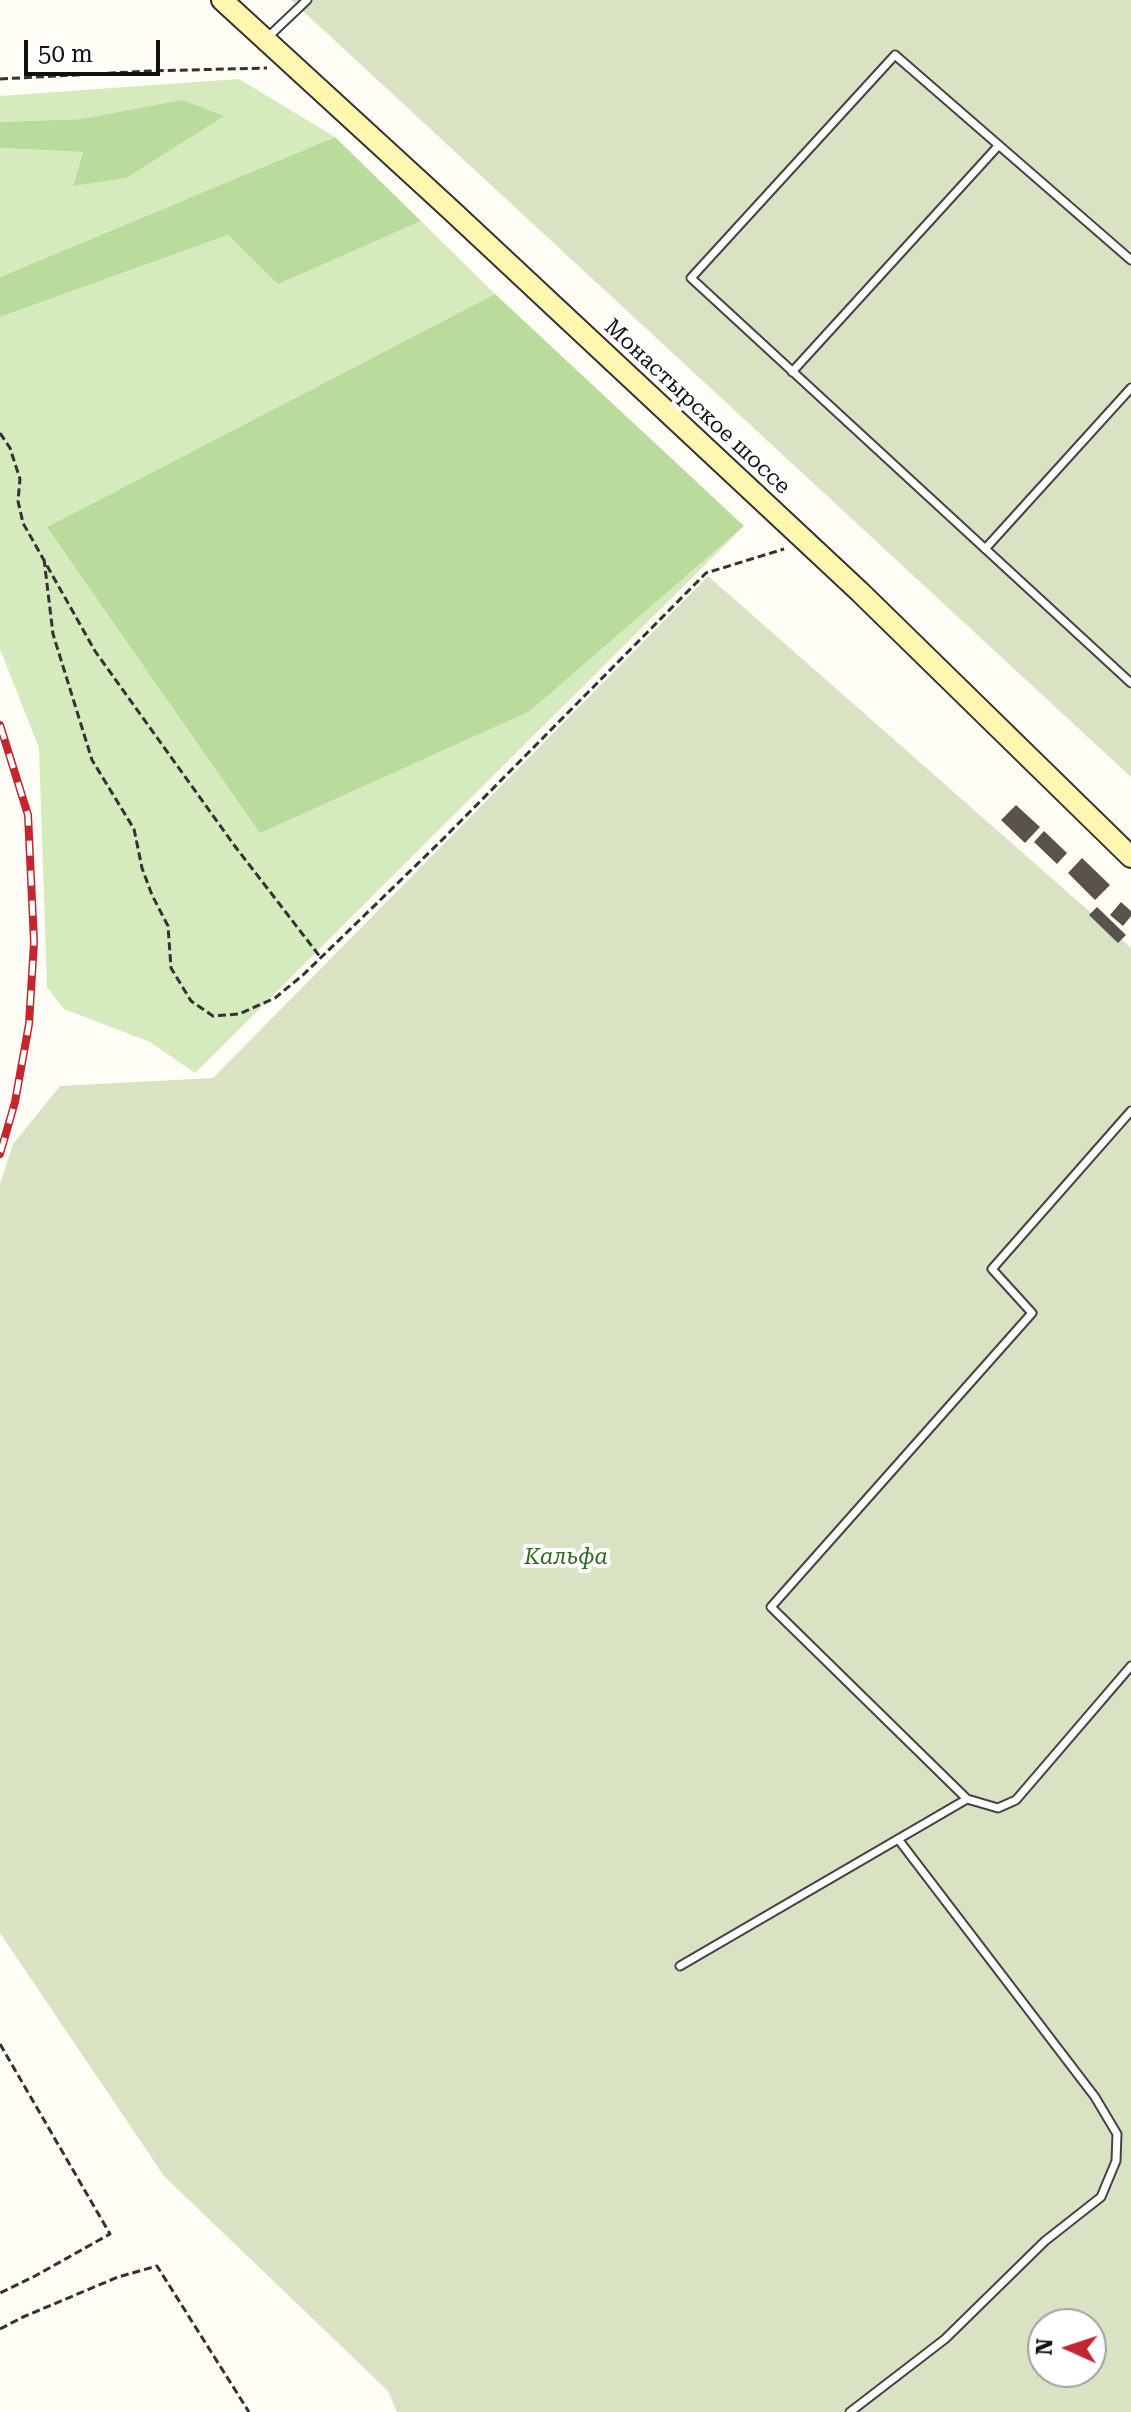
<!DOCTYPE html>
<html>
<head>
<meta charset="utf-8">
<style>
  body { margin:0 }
  #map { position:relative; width:1131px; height:2412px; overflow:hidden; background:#fffdf5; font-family:"Roboto Serif",serif }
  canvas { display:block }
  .north { position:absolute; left:1027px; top:2308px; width:80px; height:80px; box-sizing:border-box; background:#fff; border:2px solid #a0a0a0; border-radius:50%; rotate:273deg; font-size:22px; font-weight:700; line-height:32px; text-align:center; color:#111 }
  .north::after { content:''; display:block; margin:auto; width:28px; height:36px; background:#c4262e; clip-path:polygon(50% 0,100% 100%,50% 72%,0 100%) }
  .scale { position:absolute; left:24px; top:40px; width:136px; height:36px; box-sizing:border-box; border:4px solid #111; border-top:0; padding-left:10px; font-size:24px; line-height:28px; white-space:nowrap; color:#111; -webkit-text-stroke:6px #fff; paint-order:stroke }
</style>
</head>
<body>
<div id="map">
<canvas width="1131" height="2412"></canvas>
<div class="north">N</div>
<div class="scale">50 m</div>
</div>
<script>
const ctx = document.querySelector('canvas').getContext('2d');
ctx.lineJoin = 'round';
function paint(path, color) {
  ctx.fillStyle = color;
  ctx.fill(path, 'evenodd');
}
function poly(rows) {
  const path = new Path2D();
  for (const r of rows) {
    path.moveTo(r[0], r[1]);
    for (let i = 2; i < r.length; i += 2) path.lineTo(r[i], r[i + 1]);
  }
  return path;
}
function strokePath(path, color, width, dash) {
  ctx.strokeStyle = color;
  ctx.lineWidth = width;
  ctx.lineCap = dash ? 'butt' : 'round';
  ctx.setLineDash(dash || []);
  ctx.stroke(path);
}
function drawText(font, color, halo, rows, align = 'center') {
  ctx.font = font + ' "Roboto Serif",serif';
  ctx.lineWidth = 8;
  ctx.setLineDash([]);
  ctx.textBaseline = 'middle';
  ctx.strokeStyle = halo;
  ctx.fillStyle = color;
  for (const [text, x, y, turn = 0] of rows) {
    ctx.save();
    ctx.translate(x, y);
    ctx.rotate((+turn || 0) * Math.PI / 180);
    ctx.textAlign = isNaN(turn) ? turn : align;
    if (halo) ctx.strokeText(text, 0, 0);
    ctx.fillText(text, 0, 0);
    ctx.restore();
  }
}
const green = poly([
  [239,79,335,137,0,277,0,148,83,152,73,185,125,178,82,119,0,122,0,96],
  [421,221,495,294,47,527,530,711,744,526,195,1073,150,1042,64,1009,47,987,39,748,0,649,0,317,228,235,278,283]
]);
const forest = poly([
  [182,100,224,116,126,178,73,186,83,152,0,148,0,122,82,119],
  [335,137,421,221,278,284,228,235,0,317,0,277],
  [495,294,744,526,530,711,260,833,47,527]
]);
const cemetery = poly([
  [291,0,1131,0,1131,777],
  [708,576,1131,948,1131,2412,397,2412,388,2391,164,2176,0,1933,0,1184,13,1144,60,1086,213,1078],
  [1043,2324,1091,2324,1091,2372,1043,2372]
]);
const building = poly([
  [1016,805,1040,827,1025,843,1001,820],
  [1044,831,1067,853,1057,864,1034,842],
  [1082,858,1110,885,1095,900,1068,873],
  [1121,902,1131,911,1131,916,1123,926,1110,915],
  [1097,907,1126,935,1118,943,1089,915]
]);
const path = poly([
  [0,79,149,71,267,68],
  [0,433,10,448,20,479,18,501,23,523,95,651,234,845,321,958],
  [44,559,53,634,92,760,134,829,142,868,152,895,168,926,171,968,191,1001,213,1016,239,1014,275,998,303,975,441,841,706,573,784,549],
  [0,2044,110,2234,35,2276,0,2293],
  [0,2329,23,2317,118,2277,157,2266,249,2412]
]);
const lane = poly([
  [267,38,307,0],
  [1131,260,895,55,691,278,1131,683],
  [792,372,999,145],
  [985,549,1131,388],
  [967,1799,998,1808,1016,1800,1131,1666],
  [680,1966,967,1799,771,1607,1032,1313,992,1269,1131,1111],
  [850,2412,945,2339,1045,2241,1101,2197,1116,2161,1117,2134,1095,2097,898,1839]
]);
const secondary = poly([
  [222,0,451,210,860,592,1131,857]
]);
const rail = poly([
  [0,725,28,815,34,942,29,1024,15,1102,0,1154]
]);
const streetNames = [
  ["Монастырское шоссе",697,407,43]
];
const parkNames = [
  ["Кальфа",566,1558]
];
paint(green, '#d5ebbd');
paint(forest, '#b9dc9c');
paint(cemetery, '#d9e3c4');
paint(building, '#5a524d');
strokePath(lane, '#444', 11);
strokePath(secondary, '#333', 24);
strokePath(path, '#333', 3, [8, 4]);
strokePath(lane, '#fff', 7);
strokePath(secondary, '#fff6b0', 20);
strokePath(rail, '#c4262e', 8);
strokePath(rail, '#fff', 5, [15]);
drawText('22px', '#111', '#fff', streetNames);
drawText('italic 22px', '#2f6b1f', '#fff', parkNames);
</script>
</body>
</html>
